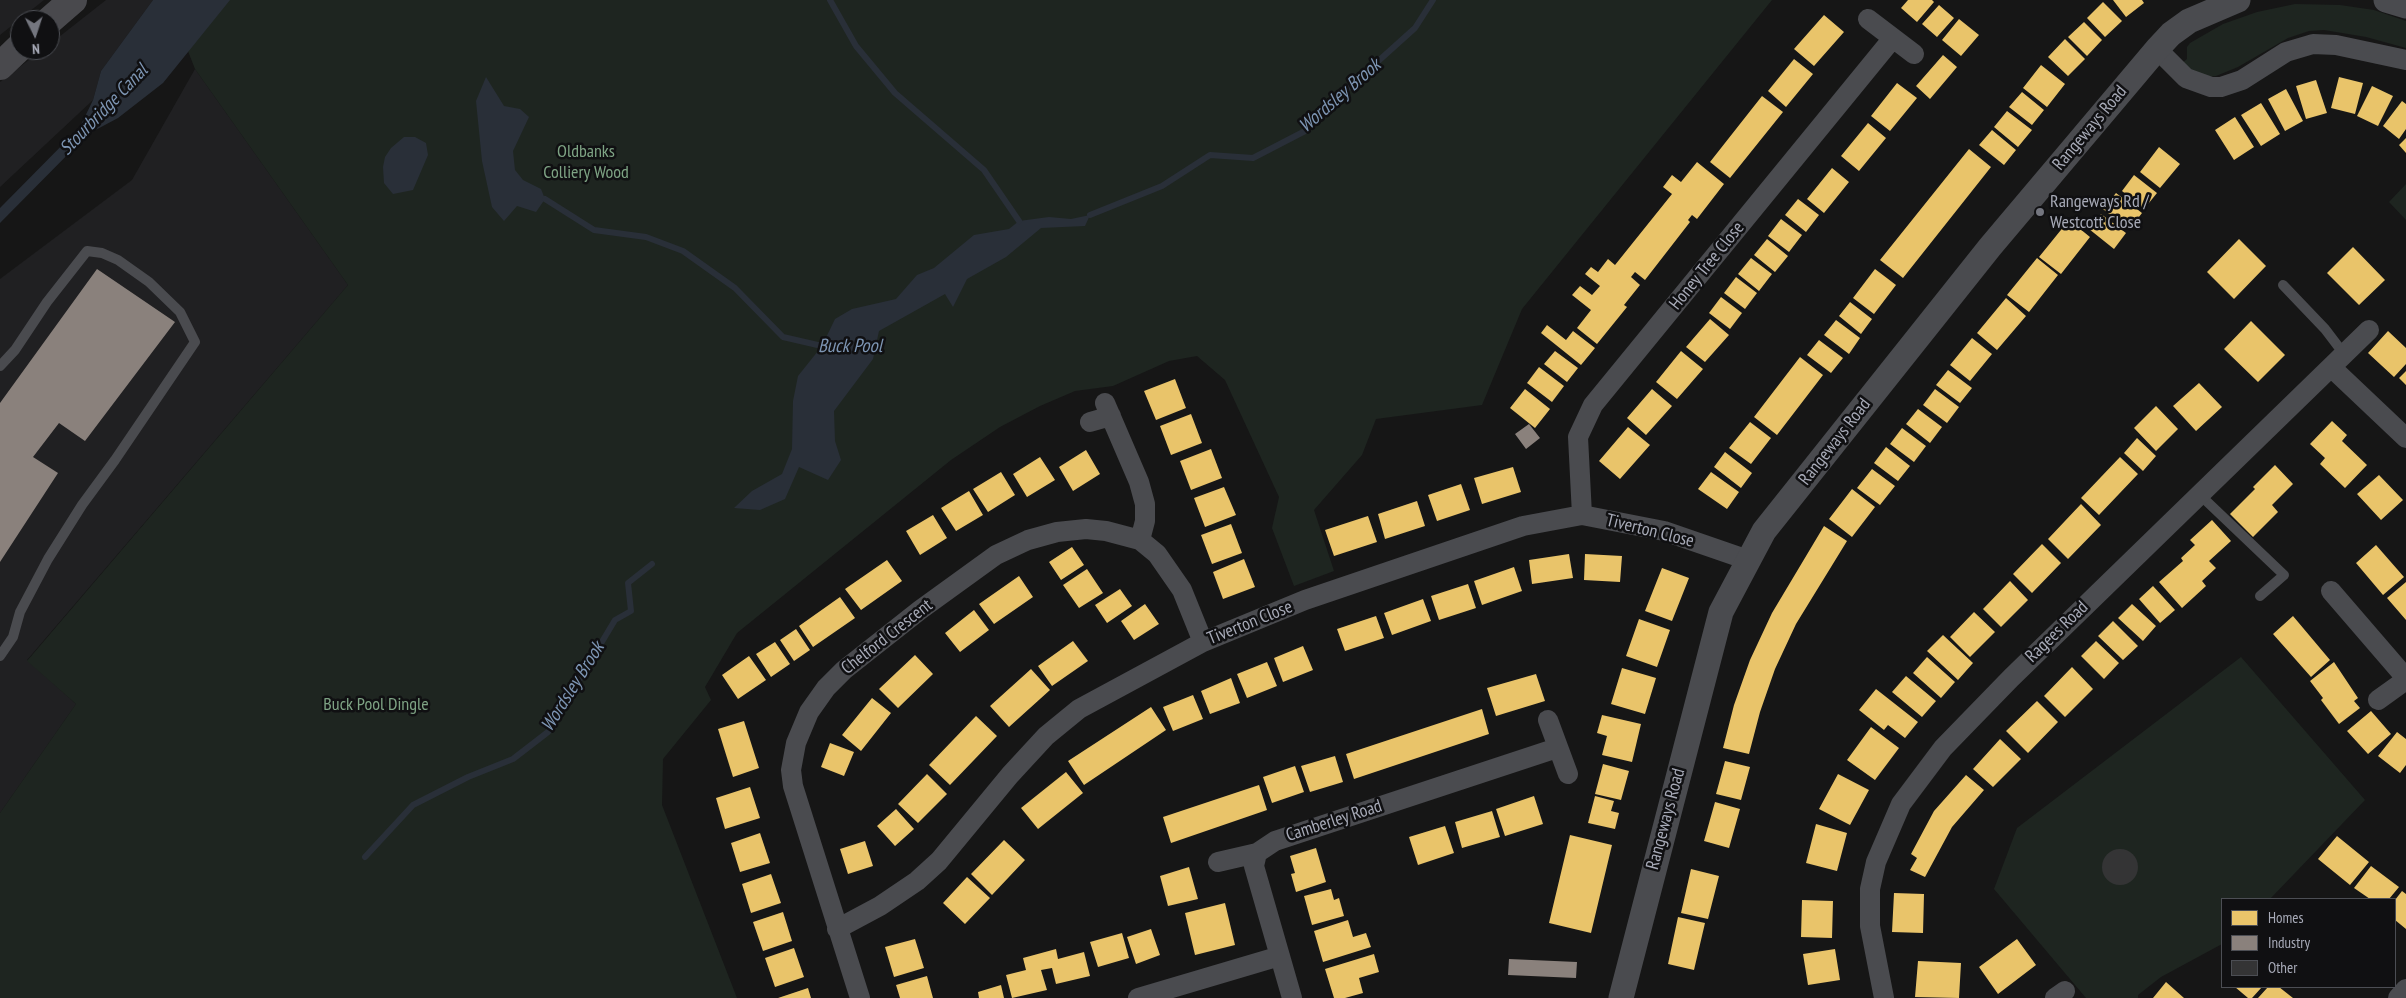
<!DOCTYPE html>
<html>
<head>
<meta charset="utf-8">
<style>
  body { margin:0 }
  #map { position:relative; width:2406px; height:998px; overflow:hidden; background:#161616; font-family:"PT Sans Narrow",sans-serif }
  canvas { display:block }
  .legend { position:absolute; left:2221px; top:898px; width:175px; height:90px; box-sizing:border-box; background:#101012; border:1px solid #4c4e54; margin:0; padding:6px 9px; list-style:none; font-size:15px; color:#a7aab7 }
  .legend li { display:flex; align-items:center; gap:10px; height:25px }
  .legend b { width:25px; border:1px solid #4c4e54 }
  .north { position:absolute; left:10px; top:10px; width:50px; height:50px; box-sizing:border-box; background:#101012; border:1px solid #4c4e54; border-radius:50%; rotate:176deg; font-size:14px; font-weight:700; line-height:20px; text-align:center; color:#a7aab7 }
  .north::after { content:''; display:block; margin:auto; width:18px; height:22px; background:#74767f; clip-path:polygon(50% 0,100% 100%,50% 72%,0 100%) }
</style>
</head>
<body>
<div id="map">
<canvas width="2406" height="998"></canvas>
<ul class="legend">
<li><b style="height:14px;background:#e9c46a"></b>Homes</li>
<li><b style="height:14px;background:#8a817c"></b>Industry</li>
<li><b style="height:14px;background:#343435"></b>Other</li>
</ul>
<div class="north">N</div>
</div>
<script>
const ctx = document.querySelector('canvas').getContext('2d');
ctx.lineJoin = 'round';
function paint(path, color) {
  ctx.fillStyle = color;
  ctx.fill(path, 'evenodd');
}
function poly(rows) {
  const path = new Path2D();
  for (const r of rows) {
    if (r.length === 3) {
      path.moveTo(r[0] + r[2], r[1]);
      path.arc(r[0], r[1], r[2], 0, 2 * Math.PI);
      continue;
    }
    path.moveTo(r[0], r[1]);
    for (let i = 2; i < r.length; i += 2) path.lineTo(r[i], r[i + 1]);
  }
  return path;
}
function strokePath(path, color, width, dash) {
  ctx.strokeStyle = color;
  ctx.lineWidth = width;
  ctx.lineCap = dash ? 'butt' : 'round';
  ctx.setLineDash(dash || []);
  ctx.stroke(path);
}
function drawText(font, color, halo, rows, align = 'center') {
  ctx.font = font + ' "PT Sans Narrow",sans-serif';
  ctx.lineWidth = 5;
  ctx.setLineDash([]);
  ctx.textBaseline = 'middle';
  ctx.strokeStyle = halo;
  ctx.fillStyle = color;
  for (const [text, x, y, turn = 0] of rows) {
    ctx.save();
    ctx.translate(x, y);
    ctx.rotate((+turn || 0) * Math.PI / 180);
    ctx.textAlign = isNaN(turn) ? turn : align;
    if (halo) ctx.strokeText(text, 0, 0);
    ctx.fillText(text, 0, 0);
    ctx.restore();
  }
}
const built = poly([
  [0,0,44,0,0,35],
  [106,0,153,0,101,71,93,100,0,187,0,82,42,50,50,50,50,44],
  [195,69,348,285,27,660,76,704,0,813,0,279,132,180]
]);
const green = poly([
  [168,0,1772,0,1522,309,1482,405,1376,419,1362,455,1314,510,1334,571,1294,586,1272,528,1279,497,1225,380,1197,356,1169,361,1113,386,1075,391,1040,406,1000,427,951,460,737,633,705,687,711,700,663,759,662,805,737,998,0,998,0,813,76,704,27,661,348,285,195,69],
  [2295,4,2340,5,2374,10,2406,21,2406,48,2366,37,2324,30,2309,31,2288,38,2238,67,2216,76,2205,77,2190,71,2182,63,2187,59,2187,47,2190,43,2223,24,2257,12],
  [2406,184,2406,220,2389,202],
  [2241,657,2365,800,2270,899,2222,899,2222,944,2161,977,2138,995,2138,998,2086,998,1994,889,2017,828]
]);
const water = poly([
  [153,0,230,0,163,83,118,118,88,134,0,223,0,208,80,127,93,100,101,71],
  [486,77,504,106,520,109,529,117,513,151,515,170,523,180,541,189,545,199,536,212,517,206,504,221,492,207,482,161,476,101],
  [404,137,415,137,426,143,428,155,413,190,393,194,384,183,383,167,385,157,391,148],
  [1090,215,1085,226,1041,228,1006,257,967,279,953,307,945,294,879,331,873,359,834,411,835,441,841,460,828,480,799,467,785,499,760,510,734,508,752,491,782,474,792,449,793,401,798,376,822,346,835,319,852,309,896,299,917,275,934,268,974,235,1009,229,1019,221,1049,217,1071,219]
]);
const homes = poly([
  [1908,0,1932,0,1934,2,1917,22,1901,8],
  [2113,0,2142,0,2144,3,2126,17],
  [2103,2,2122,21,2105,37,2087,18],
  [1939,5,1954,18,1937,37,1922,24],
  [1824,15,1844,32,1814,66,1794,49],
  [1959,19,1979,35,1961,56,1942,40],
  [2084,22,2102,40,2087,56,2068,37],
  [2065,39,2085,59,2068,76,2048,57],
  [1943,55,1957,67,1930,99,1916,86],
  [1794,59,1813,74,1786,107,1768,91],
  [2041,65,2065,84,2047,107,2023,88],
  [2339,77,2363,83,2355,114,2331,108],
  [2316,80,2327,113,2306,119,2296,86],
  [1897,83,1917,98,1890,131,1871,116],
  [2372,86,2393,96,2378,126,2357,116],
  [2286,89,2303,121,2285,131,2268,99],
  [2022,92,2044,110,2032,125,2009,107],
  [1762,96,1783,112,1730,178,1710,162],
  [2402,101,2406,104,2406,129,2399,139,2383,126],
  [2261,103,2280,134,2261,146,2241,115],
  [2007,111,2032,130,2018,147,1994,127],
  [2235,117,2254,147,2234,160,2215,130],
  [1868,123,1886,138,1859,171,1841,156],
  [1992,130,2016,150,2004,165,1979,145],
  [2406,138,2406,153,2399,145],
  [2159,147,2180,164,2160,188,2140,172],
  [1969,149,1991,167,1903,278,1880,260],
  [1697,162,1724,184,1697,219,1692,215,1688,220,1690,222,1645,280,1635,272,1631,277,1640,285,1624,305,1627,307,1597,344,1577,328,1591,310,1572,295,1580,286,1592,295,1600,286,1585,274,1591,267,1598,272,1608,259,1615,265,1672,194,1663,187,1672,175,1681,182],
  [1832,168,1849,182,1824,213,1807,199],
  [2134,175,2157,193,2144,209,2122,191],
  [2116,193,2142,213,2129,230,2103,209],
  [1798,199,1819,215,1806,232,1785,215],
  [2101,214,2126,233,2114,249,2089,229],
  [1781,219,1802,235,1789,252,1768,236],
  [2069,220,2090,237,2061,274,2039,257],
  [1767,239,1788,256,1775,272,1754,255],
  [2239,239,2266,266,2234,299,2207,272],
  [2353,247,2385,280,2359,305,2327,273],
  [1751,258,1772,274,1759,291,1738,274],
  [2037,258,2058,275,2029,312,2007,295],
  [1875,269,1896,285,1874,314,1853,298],
  [1736,277,1757,293,1745,309,1724,293],
  [1721,297,1742,313,1730,329,1709,313],
  [2006,298,2026,316,1997,350,1977,333],
  [1850,302,1872,319,1861,334,1839,316],
  [1710,319,1729,335,1705,362,1686,347],
  [1836,320,1860,338,1849,354,1824,335],
  [2251,321,2285,355,2258,382,2224,349],
  [1547,325,1566,340,1573,331,1595,348,1581,365,1541,333],
  [2388,331,2406,348,2406,364,2394,377,2368,353],
  [1972,338,1992,354,1970,381,1950,365],
  [1819,340,1843,358,1831,373,1807,355],
  [1555,351,1578,368,1567,382,1544,364],
  [1681,351,1703,369,1677,399,1656,382],
  [1800,357,1823,375,1777,435,1754,417],
  [1539,367,1564,386,1552,402,1527,383],
  [1948,370,1972,388,1960,403,1936,385],
  [2406,371,2406,385,2399,378],
  [1175,379,1186,408,1156,420,1144,391],
  [2199,383,2222,407,2196,431,2173,406],
  [1525,389,1550,409,1535,428,1510,408],
  [1652,389,1672,406,1646,435,1627,418],
  [1935,389,1959,407,1947,423,1923,405],
  [2156,406,2178,429,2156,451,2134,428],
  [1918,409,1942,427,1930,443,1906,424],
  [1191,414,1202,443,1171,455,1160,426],
  [2332,421,2347,435,2342,441,2367,465,2345,488,2320,464,2325,458,2310,444],
  [1750,422,1771,438,1751,464,1729,448],
  [1628,427,1650,445,1620,479,1599,461],
  [1902,428,1926,446,1914,462,1890,444],
  [2137,438,2156,456,2143,471,2124,453],
  [1886,447,1910,466,1898,481,1874,463],
  [1211,449,1222,478,1191,490,1180,461],
  [1086,450,1100,474,1073,491,1059,467],
  [1725,452,1752,473,1741,488,1714,467],
  [1040,457,1055,480,1027,497,1013,474],
  [2120,457,2138,474,2099,515,2081,498],
  [2275,465,2293,484,2272,505,2278,512,2253,537,2230,514,2255,489,2253,487],
  [1513,467,1521,492,1482,504,1474,478],
  [1872,469,1895,486,1880,505,1857,488],
  [1001,472,1015,495,988,512,973,489],
  [1711,472,1739,492,1727,509,1698,489],
  [2379,475,2403,500,2381,520,2357,494],
  [1461,484,1470,510,1437,521,1428,495],
  [1224,487,1236,515,1205,527,1194,498],
  [1852,489,1875,507,1852,537,1829,519],
  [969,491,983,515,956,531,941,508],
  [1417,501,1425,526,1385,539,1378,514],
  [2081,504,2101,525,2068,559,2048,539],
  [933,515,947,538,920,555,906,531],
  [1368,516,1377,542,1334,556,1325,530],
  [2212,520,2231,541,2209,561,2216,568,2202,581,2206,586,2182,608,2159,582,2183,561,2181,558,2195,545,2190,540],
  [1231,524,1242,553,1212,564,1201,535],
  [1824,526,1847,541,1796,624,1775,669,1760,712,1749,754,1723,748,1734,705,1750,660,1772,613],
  [2042,544,2061,563,2032,593,2013,574],
  [2376,545,2404,577,2383,595,2356,563],
  [1072,547,1084,565,1061,580,1049,562],
  [1569,554,1573,578,1532,584,1529,560],
  [1585,554,1622,556,1620,582,1584,580],
  [1244,559,1255,587,1223,599,1213,572],
  [887,560,902,581,861,610,845,589],
  [1514,567,1522,591,1482,605,1474,581],
  [1662,568,1689,578,1672,621,1645,611],
  [1087,569,1103,593,1079,608,1063,585],
  [1019,576,1033,597,994,624,979,604],
  [2010,581,2028,600,2001,627,1983,609],
  [2406,582,2406,620,2387,598],
  [1468,584,1476,608,1439,620,1431,596],
  [2153,586,2175,610,2160,623,2139,599],
  [1120,589,1132,606,1107,623,1095,605],
  [840,597,855,618,813,647,799,626],
  [1423,599,1431,621,1392,635,1384,613],
  [1145,604,1159,624,1134,640,1121,621],
  [2132,604,2156,626,2143,641,2118,618],
  [974,610,989,630,960,652,945,633],
  [1974,612,1995,632,1970,657,1950,637],
  [1376,616,1384,638,1345,651,1337,629],
  [2293,616,2330,660,2311,677,2273,634],
  [1639,619,1670,630,1657,667,1626,656],
  [2113,621,2138,646,2123,660,2098,636],
  [796,629,810,650,794,661,780,640],
  [1943,635,1973,663,1958,680,1927,651],
  [1073,641,1088,661,1052,686,1038,666],
  [2096,641,2119,663,2104,679,2081,656],
  [775,642,790,664,771,677,756,654],
  [1303,646,1313,670,1283,682,1274,658],
  [915,655,933,674,898,708,879,689],
  [749,656,766,680,738,699,722,675],
  [1927,657,1955,682,1941,698,1913,673],
  [1267,662,1277,686,1247,698,1237,674],
  [2334,662,2358,698,2354,701,2360,708,2339,724,2321,700,2323,698,2310,681],
  [2072,667,2093,689,2065,717,2044,696],
  [1622,668,1656,678,1645,714,1611,704],
  [1031,669,1050,690,1009,727,990,706],
  [1536,674,1545,701,1496,716,1487,688],
  [1906,676,1936,701,1922,717,1892,692],
  [1231,678,1240,703,1210,714,1201,691],
  [1876,689,1918,722,1905,738,1888,725,1884,730,1859,710],
  [1193,695,1203,719,1173,731,1163,707],
  [872,698,891,713,861,751,842,735],
  [2037,701,2058,722,2028,753,2006,731],
  [1151,707,1166,730,1084,785,1068,761],
  [1482,709,1489,734,1354,779,1346,754],
  [2371,711,2391,734,2368,754,2347,731],
  [1602,715,1641,724,1632,762,1602,755,1607,736,1597,733],
  [976,716,997,736,950,785,929,765],
  [744,721,759,768,733,777,718,729],
  [1871,727,1899,748,1875,780,1847,760],
  [2397,732,2406,739,2406,765,2400,773,2378,756],
  [2000,739,2021,759,1993,787,1973,769],
  [830,743,854,752,844,776,821,767],
  [1335,756,1343,782,1310,792,1301,766],
  [1725,761,1750,767,1741,800,1716,794],
  [1603,764,1629,771,1621,800,1595,794],
  [1295,766,1304,792,1272,803,1263,777],
  [1066,772,1083,793,1038,829,1021,808],
  [927,774,947,794,918,823,898,804],
  [1838,774,1869,790,1850,825,1819,809],
  [1966,775,1984,790,1952,827,1925,877,1910,870,1917,858,1911,854,1934,811],
  [1259,785,1267,810,1171,843,1163,817],
  [750,787,760,818,725,829,716,798],
  [1534,796,1543,824,1505,836,1496,809],
  [1595,796,1614,801,1611,811,1619,813,1615,829,1588,823],
  [1715,802,1740,809,1729,848,1704,841],
  [896,809,914,829,895,846,877,826],
  [1492,811,1500,837,1462,848,1455,822],
  [1816,824,1847,833,1837,871,1806,863],
  [1445,826,1454,853,1418,865,1409,837],
  [760,833,770,863,740,872,731,843],
  [1570,835,1612,845,1591,933,1549,923],
  [2337,836,2369,862,2350,885,2318,859],
  [1004,840,1025,860,992,895,971,874],
  [865,841,873,866,848,874,840,849],
  [1316,848,1326,882,1296,892,1291,874,1295,873,1290,856],
  [2371,866,2399,887,2389,899,2370,899,2354,888],
  [1189,867,1198,899,1168,906,1160,876],
  [1691,869,1719,876,1708,919,1681,913],
  [771,874,781,903,751,913,742,884],
  [967,877,990,898,965,924,943,903],
  [1331,889,1334,900,1339,898,1344,916,1312,925,1304,896],
  [2402,891,2406,894,2406,929,2395,920,2395,900],
  [1894,893,1924,894,1923,933,1892,932],
  [1802,900,1833,901,1832,938,1801,937],
  [1225,903,1235,945,1195,955,1185,913],
  [783,912,792,941,763,951,753,922],
  [1678,917,1705,923,1694,970,1668,964],
  [1348,920,1353,937,1366,933,1371,947,1323,962,1314,931],
  [1151,929,1160,955,1136,964,1127,937],
  [1122,933,1129,958,1098,967,1090,942],
  [915,939,924,968,894,977,885,947],
  [2017,939,2036,965,1998,994,1979,967],
  [794,948,804,977,775,987,765,958],
  [1056,949,1058,959,1084,952,1090,976,1056,984,1052,968,1041,970,1047,990,1012,998,1006,975,1026,970,1023,958],
  [1835,949,1840,980,1808,985,1803,954],
  [1374,954,1379,972,1359,978,1363,993,1345,998,1334,998,1325,969],
  [1918,961,1961,963,1959,998,1915,997],
  [927,976,933,998,900,998,896,985],
  [2166,982,2184,998,2153,998],
  [1001,985,1004,998,979,998,978,992],
  [2235,987,2262,987,2252,998,2248,998],
  [2268,987,2279,987,2293,998,2258,998],
  [808,988,811,998,778,998]
]);
const industry = poly([
  [97,269,175,322,85,441,59,423,33,457,58,473,0,562,0,403],
  [1529,424,1540,438,1526,449,1515,434],
  [1509,959,1577,962,1576,978,1508,975]
]);
const stream = poly([
  [830,0,856,46,895,93,984,170,1019,221],
  [545,199,594,230,646,237,683,251,735,288,783,337,822,346],
  [1090,215,1162,186,1210,155,1253,158,1307,130,1335,100,1415,28,1433,0],
  [365,857,413,805,468,777,513,759,548,732,615,620,631,611,628,583,652,564]
]);
const building = poly([
  [2120,867,18]
]);
const service = poly([
  [2283,285,2325,329,2344,354],
  [0,366,15,350,47,302,87,251,102,253,118,260,149,282,180,312,195,342,115,460,82,505,48,559,20,612,13,637,0,656],
  [2199,494,2284,575,2260,596]
]);
const minor = poly([
  [1868,19,1914,54],
  [2157,49,2186,78,2211,87,2221,87,2242,80,2286,52,2313,44,2336,45,2406,60],
  [2331,367,2406,438],
  [1105,403,1139,482,1145,504,1145,521,1140,540],
  [1090,422,1111,416],
  [1582,515,1578,437,1593,405,1893,38],
  [2331,591,2406,678],
  [2378,700,2406,680],
  [1548,720,1568,774],
  [1218,862,1257,853],
  [837,929,880,906,917,881,939,861,1010,775,1046,736,1079,709,1203,642,1305,600,1523,526,1582,515,1664,531,1748,560],
  [860,998,793,786,791,770,796,743,809,712,826,688,844,670,920,610,996,555,1028,540,1057,532,1086,529,1106,531,1140,540,1157,554,1182,590,1203,642],
  [1138,998,1280,956],
  [1292,998,1254,866,1257,853,1275,841,1557,748],
  [1884,998,1870,926,1870,889,1876,862,1901,804,1943,748,2011,678,2369,330],
  [2055,998,2065,991],
  [2398,998,2406,989]
]);
const tertiary = poly([
  [2386,0,2406,6],
  [1621,998,1721,612,1764,531,1990,247,2157,49,2171,34,2189,21,2238,0]
]);
const secondary = poly([
  [50,20,73,0],
  [0,66,20,47]
]);
const markers = [
  [2040,212,5,"#74767f"]
];
const streetNames = [
  ["Rangeways Road",2090,128,-50],
  ["Honey Tree Close",1707,266,-51],
  ["Rangeways Road",1835,442,-52],
  ["Tiverton Close",1650,531,14],
  ["Tiverton Close",1250,623,-22],
  ["Ragees Road",2057,632,-44],
  ["Chelford Crescent",887,637,-38],
  ["Rangeways Road",1666,819,-75],
  ["Camberley Road",1334,821,-18]
];
const parkNames = [
  ["Oldbanks",586,152],
  ["Colliery Wood",586,173],
  ["Buck Pool Dingle",376,705]
];
const poiNames = [
  ["Rangeways Rd /",2050,202],
  ["Westcott Close",2050,223]
];
const waterNames = [
  ["Wordsley Brook",1340,96,-41],
  ["Stourbridge Canal",104,110,-46],
  ["Buck Pool",850,347],
  ["Wordsley Brook",573,687,-58]
];
paint(built, '#202022');
paint(green, '#1e2520');
paint(water, '#292f38');
paint(homes, '#e9c46a');
paint(industry, '#8a817c');
strokePath(stream, '#292f38', 6);
paint(building, '#343435');
strokePath(service, '#4a4b4f', 10);
strokePath(minor, '#4a4b4f', 20);
strokePath(tertiary, '#4a4b4f', 25);
strokePath(secondary, '#49494d', 28);
for (const [x, y, r, color] of markers) {
  const dot = new Path2D();
  dot.arc(x, y, r, 0, 2 * Math.PI);
  ctx.fillStyle = color;
  ctx.fill(dot);
  strokePath(dot, '#101012', 2);
}
drawText('18px', '#a7aab7', '#101012', streetNames);
drawText('18px', '#7ea384', '#101012', parkNames);
drawText('18px', '#a7aab7', '#101012', poiNames, 'left');
drawText('italic 19px', '#7d95b3', '#101012', waterNames);
</script>
</body>
</html>
